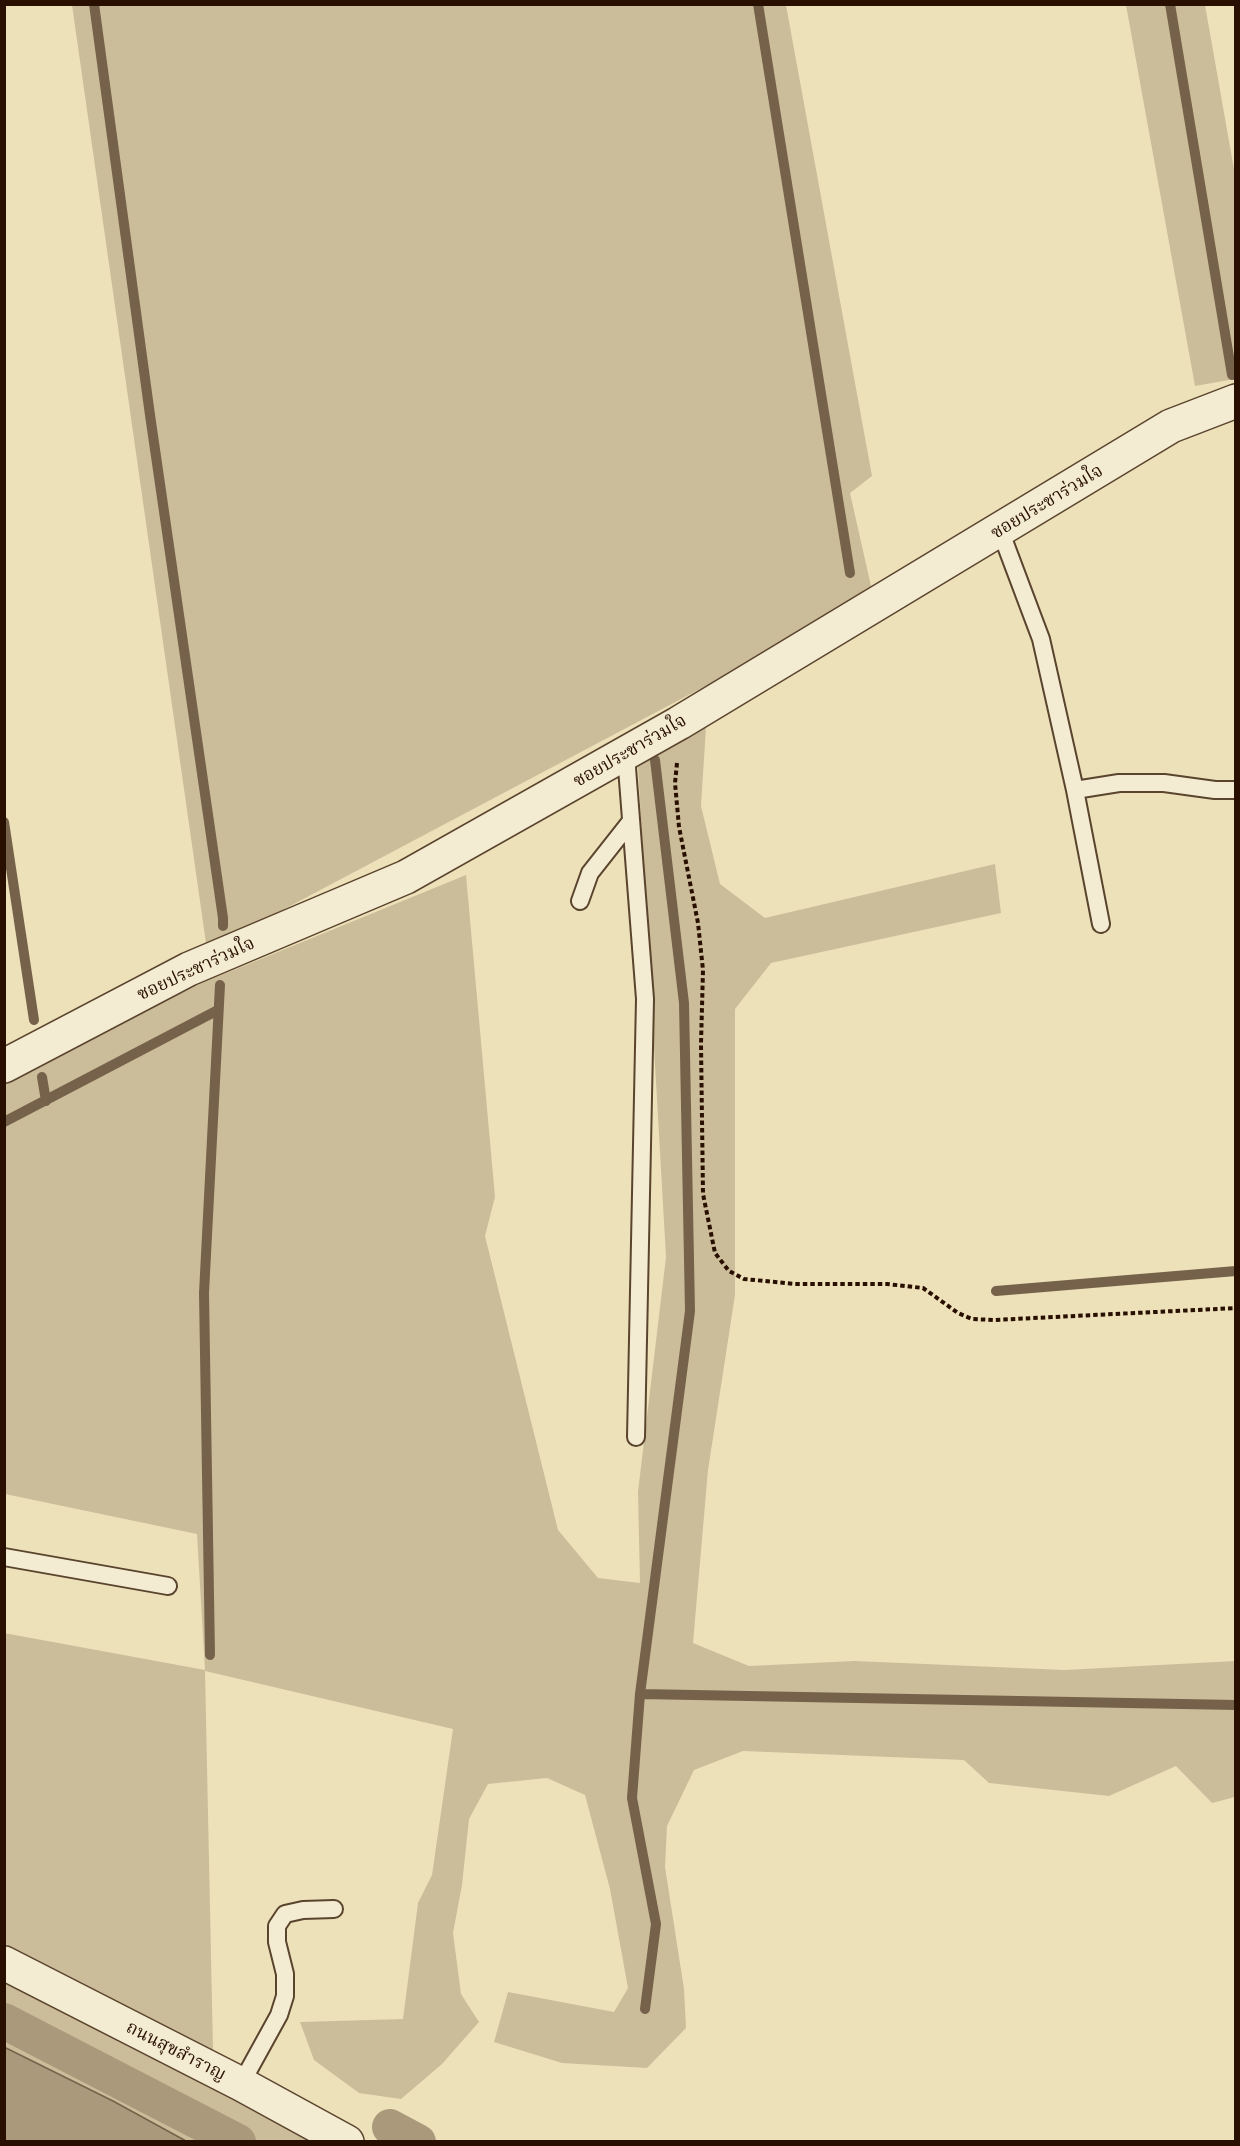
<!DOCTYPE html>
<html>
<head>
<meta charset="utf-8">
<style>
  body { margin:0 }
  #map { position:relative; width:1240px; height:2146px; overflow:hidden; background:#ede1ba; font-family:"Libre Caslon Text",serif }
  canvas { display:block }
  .frame { position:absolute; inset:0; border:6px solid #290f00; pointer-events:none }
</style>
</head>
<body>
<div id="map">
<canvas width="1240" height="2146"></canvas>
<div class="frame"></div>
</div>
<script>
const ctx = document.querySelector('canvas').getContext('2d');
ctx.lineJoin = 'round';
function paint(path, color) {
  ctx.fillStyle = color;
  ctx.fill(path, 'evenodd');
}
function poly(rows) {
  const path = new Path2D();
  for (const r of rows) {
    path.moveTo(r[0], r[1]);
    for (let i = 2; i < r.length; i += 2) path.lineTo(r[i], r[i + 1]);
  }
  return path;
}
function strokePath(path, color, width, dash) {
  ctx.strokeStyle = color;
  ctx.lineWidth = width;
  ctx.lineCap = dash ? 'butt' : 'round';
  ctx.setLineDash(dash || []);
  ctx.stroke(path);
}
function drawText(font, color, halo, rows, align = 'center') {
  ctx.font = font + ' "Libre Caslon Text","Noto Serif Thai",serif';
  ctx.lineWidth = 4.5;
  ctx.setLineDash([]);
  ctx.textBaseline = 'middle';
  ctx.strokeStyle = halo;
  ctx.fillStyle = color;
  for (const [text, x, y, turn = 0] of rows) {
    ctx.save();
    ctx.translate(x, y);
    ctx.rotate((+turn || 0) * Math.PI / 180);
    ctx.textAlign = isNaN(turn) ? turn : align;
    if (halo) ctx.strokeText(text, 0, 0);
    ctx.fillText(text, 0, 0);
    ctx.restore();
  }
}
const green = poly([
  [72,5,786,5,872,476,850,493,871,586,800,636,207,950],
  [1126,5,1205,5,1235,175,1235,379,1195,386],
  [706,727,701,806,720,884,765,918,995,864,1001,913,771,963,735,1009,735,1295,708,1470,693,1643,749,1666,855,1661,1065,1670,1235,1661,1235,1797,1212,1803,1176,1766,1109,1796,989,1783,964,1760,743,1751,694,1770,667,1826,665,1867,684,1989,686,2028,647,2068,562,2063,494,2042,508,1992,614,2012,628,1988,610,1889,585,1795,547,1778,488,1784,469,1819,462,1885,453,1933,461,1994,479,2022,442,2064,401,2099,359,2093,314,2060,300,2022,403,2019,418,1903,432,1875,453,1729,205,1671,213,2050,5,1944,4,1633,205,1670,197,1534,5,1494,5,1081,202,983,466,875,495,1197,485,1236,558,1530,598,1578,640,1583,638,1492,666,1257,638,767],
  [4,1983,165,2061,316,2141,186,2141,113,2101,5,2047]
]);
const water = poly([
  [4,2047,113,2101,186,2141,5,2141,4,2047]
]);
const stream = poly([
  [94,4,150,415,223,918,223,926],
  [758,4,850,573],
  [1170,4,1232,375],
  [4,822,34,1020],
  [42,1077,46,1101],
  [4,1122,218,1010],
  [996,1291,1236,1271],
  [210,1655,204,1293,220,985],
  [640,1694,690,1311,684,1003,655,760],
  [645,2009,656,1924,632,1798,640,1694,1236,1705]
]);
const canal = poly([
  [4,2021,238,2142],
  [390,2127,418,2142]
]);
const path = poly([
  [677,763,675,783,679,827,698,923,703,970,701,1044,703,1194,715,1253,729,1271,744,1279,795,1284,887,1284,923,1288,958,1313,972,1319,994,1320,1236,1308]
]);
const lane = poly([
  [1000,530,1041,639,1075,790,1119,783,1164,783,1215,790,1236,790],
  [626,755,645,999,636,1437],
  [1075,790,1101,924],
  [580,901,590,873,631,821],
  [4,1557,168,1586],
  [241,2084,279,2015,285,1996,285,1974,277,1942,277,1926,285,1914,303,1910,334,1909]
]);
const street = poly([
  [4,1066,189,969,406,877,679,723,1171,426,1236,401],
  [4,1963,241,2084,347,2142]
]);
const streetNames = [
  ["ซอยประชาร่วมใจ",1047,502,-31],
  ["ซอยประชาร่วมใจ",630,751,-30],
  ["ซอยประชาร่วมใจ",196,969,-25],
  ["ถนนสุขสำราญ",176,2051,27]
];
paint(green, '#ccbd9a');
paint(water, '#aa9a7b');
strokePath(water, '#76624a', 1.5);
strokePath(stream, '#76624a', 10);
strokePath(canal, '#aa9a7b', 36);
strokePath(lane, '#5a442e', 20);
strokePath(street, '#5a442e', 36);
strokePath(path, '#290f00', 4, [4.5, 3]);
strokePath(lane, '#f3ecd2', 16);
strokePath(street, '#f3ecd2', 33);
drawText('18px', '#290f00', '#f3ecd2', streetNames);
</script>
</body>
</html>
